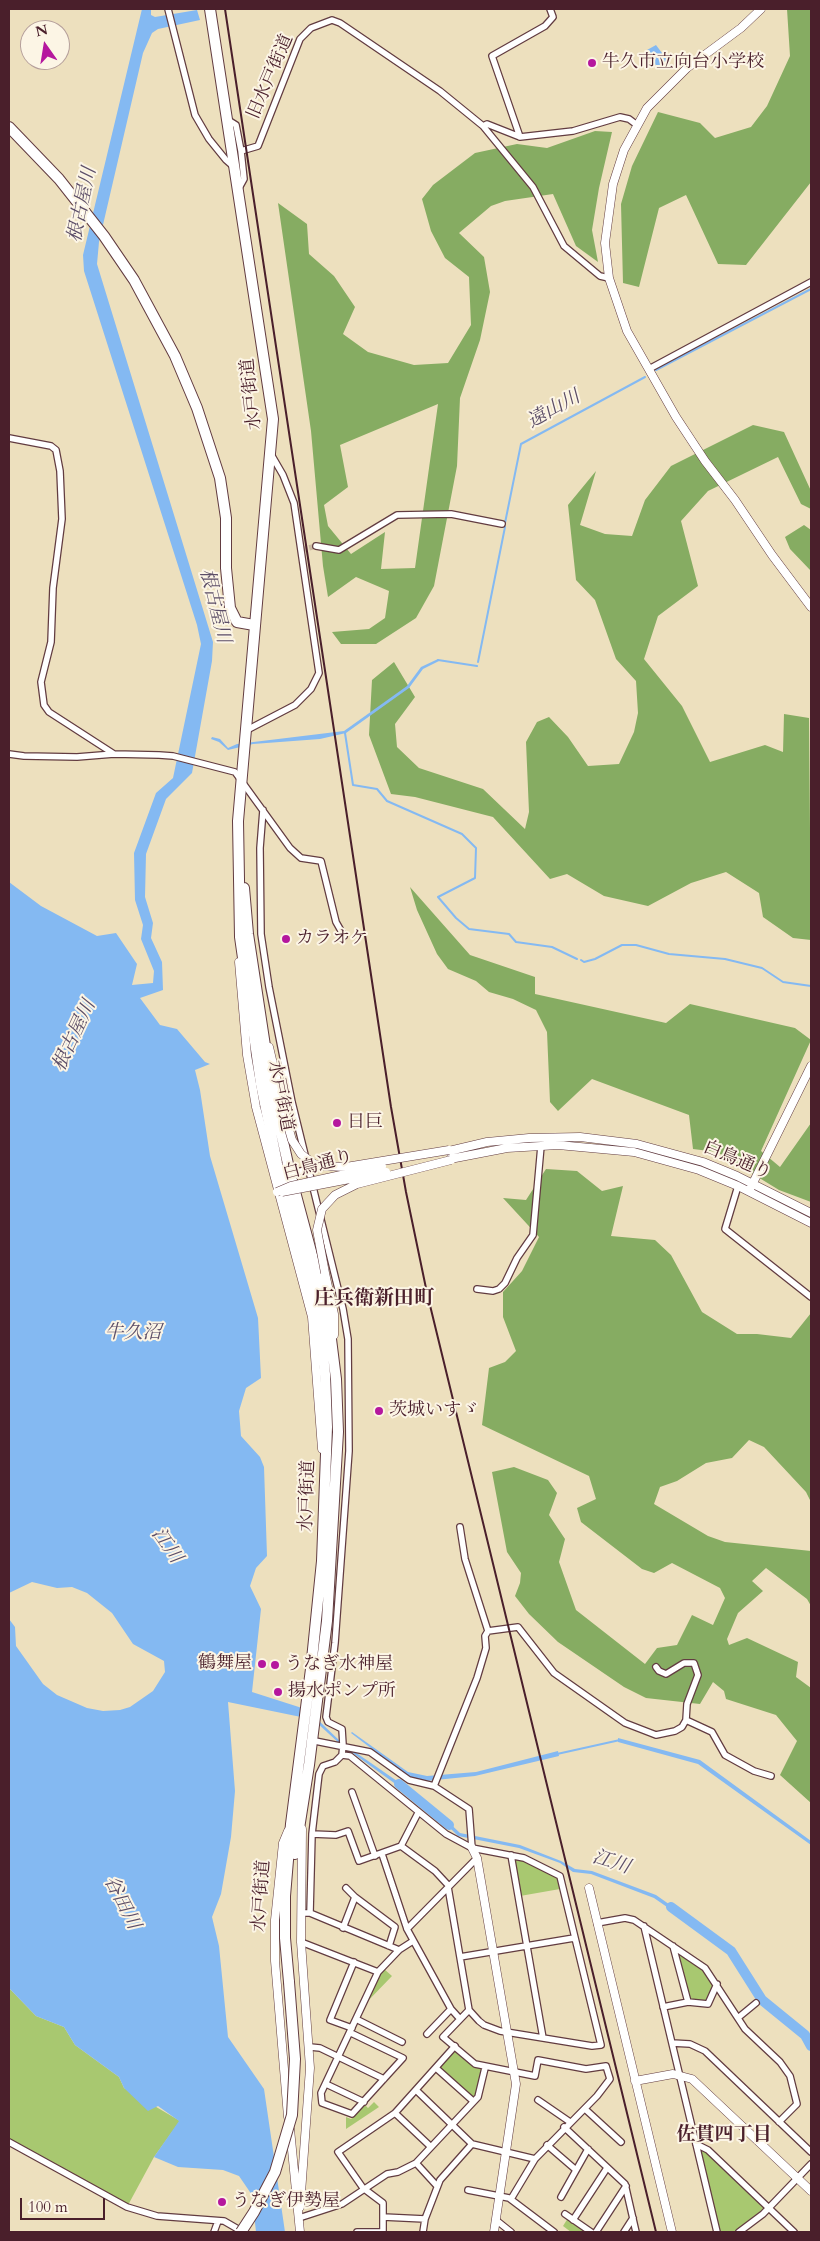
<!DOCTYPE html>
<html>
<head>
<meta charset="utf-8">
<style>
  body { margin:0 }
  #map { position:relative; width:820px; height:2241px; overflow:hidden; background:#ede0be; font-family:Cardo,serif }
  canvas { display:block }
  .frame { position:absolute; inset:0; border:10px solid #4a1f2b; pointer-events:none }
  .north { position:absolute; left:20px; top:20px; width:50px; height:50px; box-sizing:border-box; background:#fcf5e5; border:1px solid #b59f9b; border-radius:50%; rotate:347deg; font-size:14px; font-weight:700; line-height:20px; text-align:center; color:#4a1f2b }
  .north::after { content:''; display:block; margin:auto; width:18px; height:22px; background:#b5179e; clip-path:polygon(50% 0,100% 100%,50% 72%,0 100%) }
  .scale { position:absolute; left:20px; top:2198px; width:85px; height:22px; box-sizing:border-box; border:2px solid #4a1f2b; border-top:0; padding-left:6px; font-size:15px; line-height:18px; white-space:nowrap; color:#4a1f2b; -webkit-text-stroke:4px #fcf5e5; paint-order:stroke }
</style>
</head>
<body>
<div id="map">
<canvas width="820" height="2241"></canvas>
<div class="frame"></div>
<div class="north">N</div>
<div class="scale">100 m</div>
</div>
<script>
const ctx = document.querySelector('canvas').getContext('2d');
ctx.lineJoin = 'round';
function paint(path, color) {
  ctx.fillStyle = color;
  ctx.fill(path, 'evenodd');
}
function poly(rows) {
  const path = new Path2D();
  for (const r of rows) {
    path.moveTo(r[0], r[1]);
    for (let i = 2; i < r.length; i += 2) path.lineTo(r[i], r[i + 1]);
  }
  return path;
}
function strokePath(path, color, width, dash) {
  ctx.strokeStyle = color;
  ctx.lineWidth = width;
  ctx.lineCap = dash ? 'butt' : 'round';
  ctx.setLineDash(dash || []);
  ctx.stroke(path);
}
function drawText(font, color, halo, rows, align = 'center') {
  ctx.font = font + ' Cardo,"Noto Serif JP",serif';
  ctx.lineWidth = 4;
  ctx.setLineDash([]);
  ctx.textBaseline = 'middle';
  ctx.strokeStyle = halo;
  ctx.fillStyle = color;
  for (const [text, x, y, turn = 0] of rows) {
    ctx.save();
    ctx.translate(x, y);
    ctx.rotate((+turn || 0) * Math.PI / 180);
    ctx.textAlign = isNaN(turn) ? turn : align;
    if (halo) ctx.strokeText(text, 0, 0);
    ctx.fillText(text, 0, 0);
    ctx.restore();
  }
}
const green = poly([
  [516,1858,544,1868,557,1878,560,1889,520,1896,514,1860],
  [673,1946,705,1968,717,1984,708,2004,688,2002],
  [384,1969,392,1976,365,2004,379,1973],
  [9,1988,36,2016,64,2027,75,2045,119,2077,124,2088,180,2121,154,2157,127,2207,9,2142],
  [455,2046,475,2064,485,2068,481,2089,473,2101,436,2068],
  [374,2102,379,2107,346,2129,346,2117,351,2119,365,2105,368,2108],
  [696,2144,708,2150,769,2208,739,2232,717,2232],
  [568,2218,588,2232,571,2232,563,2226]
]);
const forest = poly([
  [787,9,811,9,811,182,746,265,718,264,686,195,659,208,639,287,623,283,621,204,632,166,658,112,700,123,715,138,751,127,767,106,790,56],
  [595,131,612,132,599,188,592,230,598,262,576,246,553,194,505,201,491,206,459,233,484,257,490,292,480,340,460,398,457,466,434,586,416,618,376,644,341,644,332,632,369,629,385,618,389,591,356,577,328,597,323,566,311,431,278,203,307,224,309,254,334,276,355,307,343,334,368,352,414,365,448,363,471,325,469,277,445,258,431,231,422,199,433,185,475,153,517,144,547,148],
  [438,404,415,568,381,569,385,532,351,554,328,526,324,505,348,487,340,445],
  [753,425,784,432,811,491,811,509,801,504,778,457,708,491,681,521,698,586,658,616,644,659,682,706,710,762,765,745,783,752,784,714,809,718,811,940,793,938,763,917,759,893,726,872,691,883,648,906,604,896,567,874,550,879,493,817,415,797,391,794,369,735,372,680,394,662,415,697,395,724,397,747,419,768,483,789,525,829,529,812,526,742,537,722,549,717,568,737,588,766,619,764,634,732,638,713,636,681,616,659,595,600,576,580,568,505,596,471,580,525,605,534,632,536,645,500,671,466],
  [804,525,811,530,811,571,790,549,785,537],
  [410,887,470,955,535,977,535,994,666,1023,690,1004,795,1028,811,1040,761,1151,780,1167,811,1123,811,1202,779,1190,717,1152,693,1149,689,1115,592,1079,558,1111,550,1102,547,1032,536,1010,513,999,489,992,476,981,448,969,437,954,417,910],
  [546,1169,577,1171,602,1191,623,1186,611,1236,655,1240,671,1255,702,1312,737,1334,757,1334,791,1338,811,1313,811,1502,806,1492,764,1447,749,1440,732,1458,706,1463,677,1481,660,1487,654,1504,708,1536,725,1542,811,1551,811,1606,807,1599,766,1568,752,1581,763,1591,738,1613,727,1639,729,1645,747,1638,798,1662,796,1677,811,1688,811,1803,780,1775,797,1741,776,1715,726,1699,724,1691,713,1682,700,1704,646,1698,624,1687,558,1642,529,1614,515,1596,520,1583,521,1573,507,1552,492,1472,514,1467,548,1480,557,1493,549,1515,565,1539,559,1562,576,1610,645,1664,657,1648,677,1645,692,1615,713,1625,725,1598,720,1588,672,1563,654,1573,642,1569,581,1522,577,1508,596,1499,589,1476,482,1425,489,1368,505,1362,516,1351,503,1317,503,1292,522,1271,539,1237,503,1198,526,1200]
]);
const water = poly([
  [142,9,151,9,151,15,155,17,197,10,200,20,158,29,152,33,143,53,99,242,97,264,213,642,212,661,192,773,166,799,146,854,145,897,153,923,151,938,162,962,163,990,140,998,160,1025,177,1029,205,1062,210,1064,195,1070,200,1090,210,1156,258,1318,261,1378,246,1388,239,1411,241,1436,260,1457,264,1467,267,1556,256,1568,250,1586,261,1609,252,1692,302,1708,301,1717,228,1702,235,1791,231,1837,221,1894,212,1917,219,1946,228,2037,264,2089,285,2232,256,2232,252,2195,239,2176,223,2170,178,2167,154,2157,179,2121,158,2106,148,2111,124,2088,119,2077,75,2045,64,2027,36,2016,9,1988,9,1619,15,1627,16,1646,43,1684,57,1695,87,1708,103,1711,120,1710,130,1707,153,1691,165,1672,164,1661,133,1644,112,1613,87,1593,72,1587,57,1588,32,1582,9,1593,9,882,41,906,97,936,116,933,137,964,132,985,153,983,154,971,141,939,143,925,135,900,134,853,156,793,173,778,201,644,197,625,84,271,83,255],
  [656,45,668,61,658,69,647,50],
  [438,659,439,661,423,669,409,688,346,733,320,739,253,744,228,750,219,742,211,739,212,737,220,739,228,748,237,744,344,731,407,686,421,667],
  [317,1719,342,1743,410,1790,408,1793,340,1744,316,1722],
  [352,1732,408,1772,427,1776,476,1772,558,1751,559,1756,475,1776,426,1781,410,1778,351,1733],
  [618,1738,700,1760,811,1841,811,1845,698,1764,618,1742],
  [442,1816,460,1833,520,1845,561,1861,575,1869,592,1871,656,1895,683,1914,680,1916,654,1898,591,1874,573,1872,560,1863,519,1848,458,1836,440,1818]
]);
const stream = poly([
  [656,370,811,289],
  [505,523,521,444,645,377],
  [438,660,477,666],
  [478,662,505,527],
  [345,733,353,785,377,789,387,801,462,834,476,848,475,878,438,897,456,918,469,929,509,934,516,942,552,947,577,959],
  [581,960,584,962,595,959,622,945,636,945,669,954,725,959,762,968,783,982,811,986],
  [557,1754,620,1740]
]);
const river = poly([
  [399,1784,449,1825],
  [671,1907,731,1951,762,2000,805,2035,811,2046]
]);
const streetTunnel = poly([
  [301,550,316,546]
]);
const street = poly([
  [168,9,195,115,209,139,226,160,234,167],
  [228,120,236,125,241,151,244,179,239,188],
  [483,126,533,187,564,246,600,276,609,278],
  [520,137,492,56,545,26,553,17,550,9],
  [241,151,258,146,300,39,311,28,332,20,340,23,440,91,483,126,487,124,520,137,573,131,620,117,629,119,637,125],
  [649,369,811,282],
  [9,438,51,446,56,450,60,471,62,519,53,588,51,642,41,682,44,705,49,712,114,754],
  [316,546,339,550,397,515,451,514,502,524],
  [247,730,295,705,311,689,319,673,294,503,283,475,272,456],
  [9,754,24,756,77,757,114,754,159,755,173,756,235,772,290,848,301,858,321,861,336,922,344,936],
  [263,810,260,848,261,934,269,987,292,1102,343,1309,348,1339,349,1451,335,1643,326,1717,328,1722,342,1729,343,1745,342,1755,335,1762,323,1766,319,1774,312,1834,310,1913],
  [289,1174,309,1169],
  [738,1186,725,1229,811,1297],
  [477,1289,493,1291,499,1289,505,1283,517,1258,533,1235,541,1146],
  [460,1527,465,1559,488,1631],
  [686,1720,712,1732,725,1755,754,1771,771,1776],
  [310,1740,370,1752,409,1780,434,1786,469,1809,472,1848],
  [342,1755,350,1756,446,1834,472,1848,524,1858,560,1876,601,2045,592,2046,500,2031,484,2025,479,2021,469,2010,448,1887],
  [434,1786,477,1678,486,1648,485,1636,488,1631,518,1627,554,1673,625,1723,656,1735,675,1731,682,1727,686,1720,687,1704,698,1675,694,1663,684,1663,666,1674,659,1671,656,1667],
  [352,1792,375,1856],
  [312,1834,336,1835,348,1831,359,1861,401,1846,418,1813],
  [401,1846,435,1871,448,1885],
  [382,1854,407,1929,451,2009,460,2019],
  [511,1855,543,2038],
  [355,1897,395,1927,389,1946],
  [301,1913,310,1913,399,1950],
  [597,1923,625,1918,634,1920,705,1968,745,2029,780,2062,790,2076,797,2104,779,2122],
  [644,1926,717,2232],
  [343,1928,355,1897,346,1888],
  [407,1929,477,1858],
  [301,1942,378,1972],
  [673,1946,688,2002],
  [460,1957,574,1938],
  [663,2007,688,2002,708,2004,717,1984],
  [469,2010,443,2037,475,2064,535,2076,538,2060,586,2069,606,2066,610,2079,597,2096,535,2159,511,2199],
  [739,2017,756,2003],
  [356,2019,402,2042],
  [352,2028,330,2020,354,1962],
  [351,2033,403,2058,352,2114,322,2103,321,2093,378,1972,399,1950,413,1941],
  [427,2034,451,2009],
  [672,2043,690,2044,705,2051,811,2152],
  [310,2047,320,2048,384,2079],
  [436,2068,473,2101],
  [326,2084,364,2102],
  [416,2090,472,2144,535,2159],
  [538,2100,570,2122],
  [585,2109,621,2142],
  [395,2113,431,2147],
  [564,2127,625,2184,636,2232],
  [9,2142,127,2207,157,2216,224,2221,243,2232],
  [696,2144,708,2150,794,2232],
  [547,2145,576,2170],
  [416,2163,437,2186],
  [468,2190,509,2198,554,2232],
  [561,2197,588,2149],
  [565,2214,591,2232],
  [383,2217,425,2219],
  [299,2218,342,2204,387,2174,398,2172,416,2163,478,2097,485,2068],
  [496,2220,511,2232],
  [573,2220,607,2168],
  [214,2232,218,2221],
  [357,2232,383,2232],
  [383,2232,383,2203,363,2188,338,2152,395,2113,455,2046],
  [423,2232,425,2219,440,2180,472,2144],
  [596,2232,626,2186],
  [624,2232,633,2218],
  [739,2232,763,2214,811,2164]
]);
const secondary = poly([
  [761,9,741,28,687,68,647,108,624,150,613,184,605,243,609,278,627,331,676,417,705,461,735,500,772,555,811,607],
  [239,962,247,1055,256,1107,312,1317,322,1449],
  [269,1047,286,1119],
  [449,1151,487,1142,529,1138,580,1137,637,1144,703,1162,737,1176,811,1213],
  [450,1159,507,1148,558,1145,634,1152,699,1170,738,1186,811,1223],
  [751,1187,811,1066],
  [325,1273,334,1314,334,1335],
  [288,1831,283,1843,275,1920,275,1961,288,2117],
  [472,1848,477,1858,516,2084,494,2232],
  [589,1888,672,2232],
  [635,2081,673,2074,692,2079,811,2191],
  [290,2129,300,2232],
  [300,2207,310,2068,301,1942,302,1829]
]);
const highway = poly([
  [210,9,273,419,238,821,240,937,261,1084,277,1163,319,1315,325,1374,327,1427,322,1561,311,1669,291,1824,285,1896,285,1938,289,1982],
  [9,127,59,179,104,236,134,280,175,356,197,408,220,478,226,518,226,568,230,608,237,622,254,625],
  [244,888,248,934,272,1092,290,1173,328,1315,336,1379,338,1432,327,1621,309,1765,295,1854]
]);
const rail = poly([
  [225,9,391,1107,406,1192,427,1293,656,2232]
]);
const secondaryBridge = poly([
  [286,1119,292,1140,301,1154,314,1164,322,1166,346,1167,449,1150],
  [277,1192,291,1186,382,1166],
  [282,1192,386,1172],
  [325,1273,317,1230,322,1209,335,1195,357,1184,451,1160]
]);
const highwayBridge = poly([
  [241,2232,254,2212,275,2172,292,2115,295,2059,289,1982]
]);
const markers = [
  [592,63,5,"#b5179e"],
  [286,939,5,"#b5179e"],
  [337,1123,5,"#b5179e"],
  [379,1411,5,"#b5179e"],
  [262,1664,5,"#b5179e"],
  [275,1665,5,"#b5179e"],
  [278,1692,5,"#b5179e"],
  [222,2202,5,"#b5179e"]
];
const poiNames = [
  ["牛久市立向台小学校",602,63],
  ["カラオケ",296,939],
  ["日巨",347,1123],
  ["茨城いすゞ",389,1411],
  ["鶴舞屋",252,1664,"right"],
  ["うなぎ水神屋",285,1665],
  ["揚水ポンプ所",288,1692],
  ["うなぎ伊勢屋",232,2202]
];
const streetNames = [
  ["旧水戸街道",271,77,-67],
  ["水戸街道",252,394,-96],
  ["水戸街道",280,1096,79],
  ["白鳥通り",737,1161,23],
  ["白鳥通り",318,1166,-15],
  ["水戸街道",308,1496,-88],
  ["水戸街道",262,1896,-86]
];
const waterNames = [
  ["根古屋川",83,205,-78],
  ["遠山川",554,410,-29],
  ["根古屋川",214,606,76],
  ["根古屋川",75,1036,-65],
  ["牛久沼",133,1334],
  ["江川",166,1546,55],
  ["江川",611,1863,18],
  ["谷田川",121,1903,63]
];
const neighbourhoodNames = [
  ["佐貫四丁目",724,2136]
];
const quarterNames = [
  ["庄兵衛新田町",374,1299]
];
paint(green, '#a8c870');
paint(forest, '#86ac62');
paint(water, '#84b9f2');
strokePath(stream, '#84b9f2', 2);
strokePath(river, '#84b9f2', 10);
strokePath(streetTunnel, '#ccb9a1', 5.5, [5.5, 3]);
strokePath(street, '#623c41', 8);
strokePath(secondary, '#623c41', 9);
strokePath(highway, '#623c41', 12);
strokePath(street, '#fff', 5.5);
strokePath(secondary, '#fff', 8);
strokePath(highway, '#fff', 10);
strokePath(rail, '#4a1f2b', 2);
strokePath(secondaryBridge, '#623c41', 9, []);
strokePath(highwayBridge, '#623c41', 12, []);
strokePath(secondaryBridge, '#fff', 8);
strokePath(highwayBridge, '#fff', 10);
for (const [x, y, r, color] of markers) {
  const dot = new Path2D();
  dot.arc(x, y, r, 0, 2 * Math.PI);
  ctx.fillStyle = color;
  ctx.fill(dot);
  strokePath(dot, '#fcf5e5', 2);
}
drawText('18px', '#4a1f2b', '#fcf5e5', poiNames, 'left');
drawText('18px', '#4a1f2b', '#fcf5e5', streetNames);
drawText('italic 19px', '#5b4d67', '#fcf5e5', waterNames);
drawText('bold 19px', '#4a1f2b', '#fcf5e5', neighbourhoodNames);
drawText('bold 20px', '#4a1f2b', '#fcf5e5', quarterNames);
</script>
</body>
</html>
